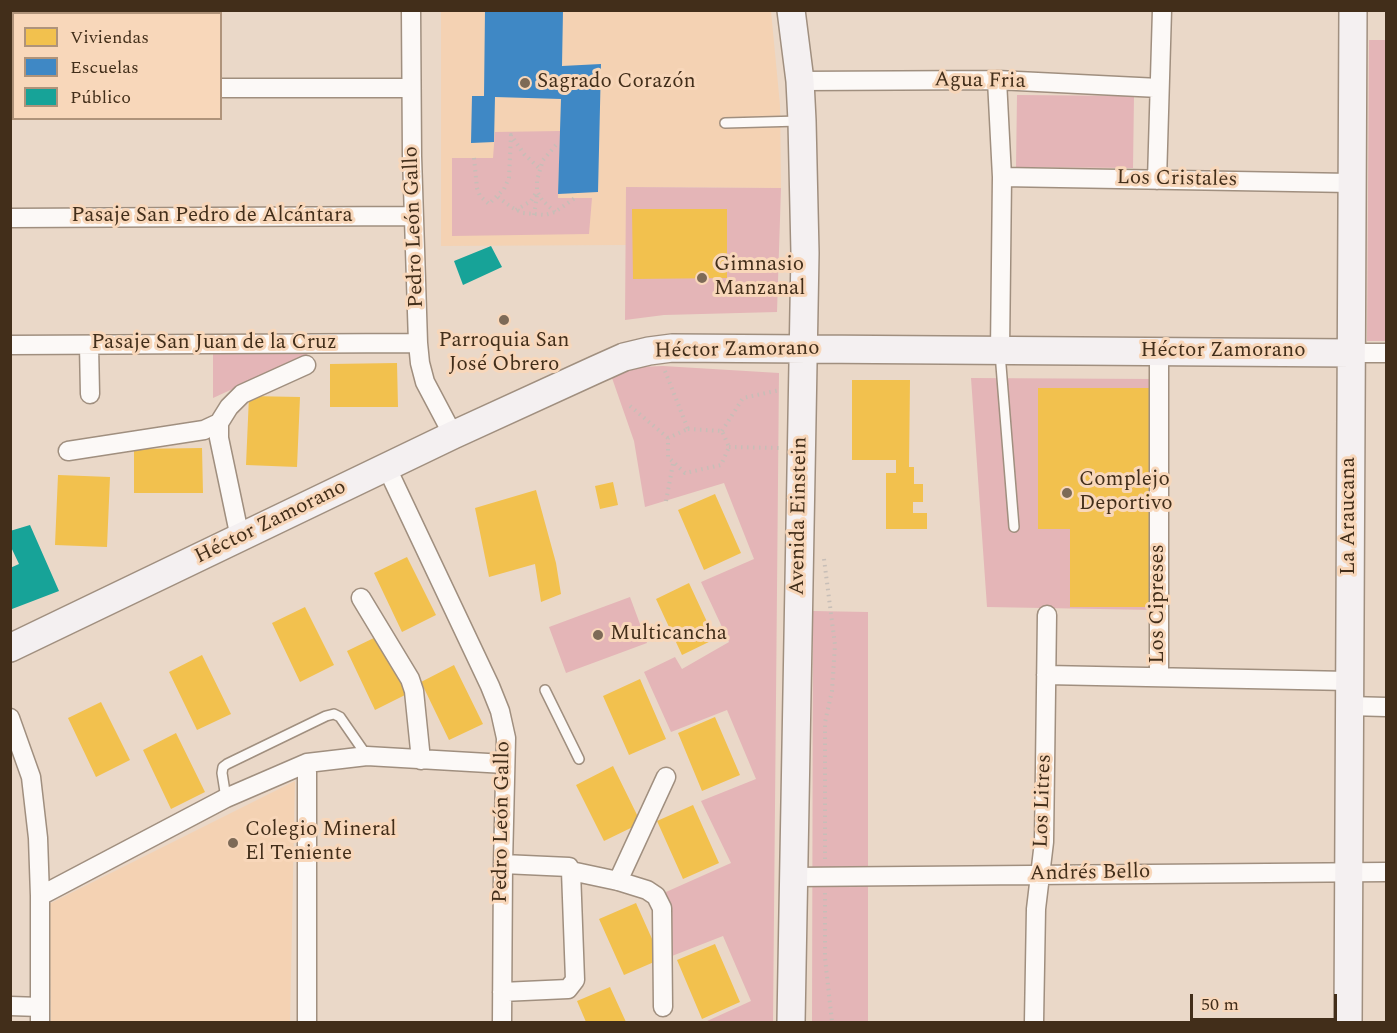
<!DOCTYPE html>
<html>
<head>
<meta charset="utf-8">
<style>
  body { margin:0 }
  #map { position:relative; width:1397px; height:1033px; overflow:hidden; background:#ead8c8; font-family:Spectral,serif }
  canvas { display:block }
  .frame { position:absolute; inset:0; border:12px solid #422e1a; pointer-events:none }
  .legend { position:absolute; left:12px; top:12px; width:210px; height:108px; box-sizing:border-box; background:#f8d7ba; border:2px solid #af937a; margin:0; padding:8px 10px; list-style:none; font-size:18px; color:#422e1a }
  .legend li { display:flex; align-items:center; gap:12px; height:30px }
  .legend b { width:30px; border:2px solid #af937a }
  .scale { position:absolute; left:1190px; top:994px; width:147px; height:27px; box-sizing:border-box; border:3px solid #422e1a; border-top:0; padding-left:8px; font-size:18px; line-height:21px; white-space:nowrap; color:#422e1a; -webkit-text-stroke:4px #f8d7ba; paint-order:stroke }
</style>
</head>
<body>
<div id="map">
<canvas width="1397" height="1033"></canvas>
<div class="frame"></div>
<ul class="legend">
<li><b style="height:16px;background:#f2c14e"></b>Viviendas</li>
<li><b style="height:16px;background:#3f88c5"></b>Escuelas</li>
<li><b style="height:16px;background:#17a398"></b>Público</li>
</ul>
<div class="scale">50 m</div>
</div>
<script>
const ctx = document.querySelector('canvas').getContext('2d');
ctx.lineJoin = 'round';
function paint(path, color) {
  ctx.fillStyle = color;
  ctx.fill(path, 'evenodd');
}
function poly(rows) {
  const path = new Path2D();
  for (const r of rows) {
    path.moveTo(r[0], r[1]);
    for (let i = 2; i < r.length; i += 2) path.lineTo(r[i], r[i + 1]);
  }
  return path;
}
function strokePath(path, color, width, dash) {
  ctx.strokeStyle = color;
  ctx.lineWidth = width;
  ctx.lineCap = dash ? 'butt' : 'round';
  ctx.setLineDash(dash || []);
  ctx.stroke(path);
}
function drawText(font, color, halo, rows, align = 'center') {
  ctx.font = font + ' Spectral,serif';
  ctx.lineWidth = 6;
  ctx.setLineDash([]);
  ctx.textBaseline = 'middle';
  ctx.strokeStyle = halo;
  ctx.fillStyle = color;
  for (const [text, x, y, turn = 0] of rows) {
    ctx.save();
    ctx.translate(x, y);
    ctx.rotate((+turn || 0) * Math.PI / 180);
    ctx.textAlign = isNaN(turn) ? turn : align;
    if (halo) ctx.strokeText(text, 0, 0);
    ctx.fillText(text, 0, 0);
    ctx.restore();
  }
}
const built = poly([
  [441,11,771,11,780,105,781,188,627,187,626,245,441,246],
  [295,781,290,1022,51,1022,49,904]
]);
const green = poly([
  [1369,40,1386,40,1386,341,1367,341],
  [1017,95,1134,96,1133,168,1016,167],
  [560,131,558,198,592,198,589,234,452,236,452,158,493,158,495,132],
  [626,187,781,188,777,312,664,315,625,320],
  [308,348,307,355,213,398,213,349],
  [663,366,779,373,773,1022,705,1022,751,1001,723,936,672,956,648,900,731,863,701,801,756,779,727,710,671,732,644,672,675,657,682,669,729,642,701,582,754,559,724,483,645,507,634,441,612,378,636,367],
  [971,378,1154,379,1155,610,987,607],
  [630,597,647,643,566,673,549,627],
  [813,611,868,612,868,1022,812,1022]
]);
const homes = poly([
  [632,209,727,209,727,278,633,279],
  [397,363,398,407,330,407,330,364],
  [852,380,910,380,909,467,914,467,914,484,923,484,923,502,913,502,913,513,927,513,927,529,886,529,886,473,896,473,896,460,852,460],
  [1038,388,1154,388,1152,607,1070,607,1070,529,1038,529],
  [249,396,300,397,297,467,246,465],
  [202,448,203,493,134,493,134,449],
  [58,475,110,477,107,547,55,545],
  [613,482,618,505,600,509,595,486],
  [536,490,556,563,561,594,541,602,535,564,489,577,475,508],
  [715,494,741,553,704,570,678,510],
  [407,557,436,615,402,632,374,573],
  [689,583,715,639,682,655,656,599],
  [305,607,334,665,300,682,272,623],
  [380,635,409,693,375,710,347,651],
  [202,655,231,714,197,730,169,672],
  [454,665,483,724,449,740,421,682],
  [640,679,666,739,629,755,603,696],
  [101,702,130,760,96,777,68,718],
  [715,717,740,775,702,791,678,733],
  [176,733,205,792,171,809,143,750],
  [613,766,641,823,604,841,576,785],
  [693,805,719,863,683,879,657,821],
  [636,903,661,959,624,975,599,919],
  [715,944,740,1002,702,1019,677,960],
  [610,987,626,1022,586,1022,577,1001]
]);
const schools = poly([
  [485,10,563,10,562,66,601,64,598,192,558,194,561,99,495,97,494,142,471,143,472,96,484,96]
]);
const public = poly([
  [491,246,502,267,463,285,454,261],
  [30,525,59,591,12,609,10,568,19,564,10,545,10,531]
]);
const path = poly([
  [474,158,477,188,480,196,489,204,504,189,509,178,511,135,524,154,539,168],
  [498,197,511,207,523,213,545,215,555,212,575,198],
  [516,210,531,201,537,191],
  [555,212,542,200,537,191,537,180,543,160,556,145],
  [534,215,537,195],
  [665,371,688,429],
  [630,406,668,438],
  [688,429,722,431,729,447,721,465,685,473,668,457,668,438,688,429],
  [722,431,743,398,780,390],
  [729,447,779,448],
  [666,501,673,464],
  [824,559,835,645,832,691,825,722,825,859],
  [825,893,825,958,832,1022]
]);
const lane = poly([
  [725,123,800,121],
  [1000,353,1014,527],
  [545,690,579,759],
  [226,798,222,773,223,767,227,764,326,716,334,714,340,717,367,756]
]);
const street = poly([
  [411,10,412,156,418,343,420,363,425,382,453,435],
  [997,80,1002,177,1000,351],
  [800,81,997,80,1159,88],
  [10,88,14,88],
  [220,88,411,88],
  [1002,177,1351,183],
  [1157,180,1162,10],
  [10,218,414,216],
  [10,345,418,343],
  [89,345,90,394],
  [1159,351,1159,677],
  [1351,353,1386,353],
  [219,423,229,407,242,394,306,365],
  [68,451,204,430,219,423,219,438,240,538],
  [387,468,490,686,500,711,506,738,503,864,502,1022],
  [361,598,410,679,414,691,421,760],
  [1046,675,1349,681],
  [1349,706,1386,707],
  [10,718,31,777,38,838,40,896,40,1022],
  [307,763,307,1022],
  [571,871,618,881,647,890,656,896,662,908,663,1007],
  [793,877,1386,872],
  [618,881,666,777],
  [40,896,226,798,307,763,367,756,505,764],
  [502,992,568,989,575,980,571,871,569,867,503,864],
  [10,1006,40,1007],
  [1034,1022,1036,909,1044,842,1047,615]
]);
const secondary = poly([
  [10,648,453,435,595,370,624,357,649,351,672,348,1351,353],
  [791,1022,805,253,802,121,800,81,791,10],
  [1348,1022,1353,10]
]);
const markers = [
  [525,83,6,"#7d6a57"],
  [702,278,6,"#7d6a57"],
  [504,320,6,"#7d6a57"],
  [1067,493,6,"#7d6a57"],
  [598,635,6,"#7d6a57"],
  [233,843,6,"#7d6a57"]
];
const streetNames = [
  ["Agua Fria",980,82,1],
  ["Los Cristales",1177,180,1],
  ["Pasaje San Pedro de Alcántara",212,217],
  ["Pedro León Gallo",415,227,-92],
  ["Pasaje San Juan de la Cruz",214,344],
  ["Héctor Zamorano",737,351,-1],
  ["Héctor Zamorano",1223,352],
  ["Avenida Einstein",800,516,-89],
  ["La Araucana",1350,516,-90],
  ["Héctor Zamorano",271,523,-26],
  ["Los Cipreses",1159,604,-90],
  ["Los Litres",1044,801,-88],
  ["Pedro León Gallo",503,822,-89],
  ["Andrés Bello",1090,874,-1]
];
const poiNames = [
  ["Sagrado Corazón",537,83],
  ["Gimnasio",714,266],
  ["Manzanal",714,290],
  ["Parroquia San",504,342,"center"],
  ["José Obrero",504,366,"center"],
  ["Complejo",1079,481],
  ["Deportivo",1079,505],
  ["Multicancha",610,635],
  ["Colegio Mineral",245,831],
  ["El Teniente",245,855]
];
paint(built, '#f4d2b3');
paint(green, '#e4b5b7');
paint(homes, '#f2c14e');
paint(schools, '#3f88c5');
paint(public, '#17a398');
strokePath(lane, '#a08f7f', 12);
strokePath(street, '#a08f7f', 21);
strokePath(secondary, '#a08f7f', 30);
strokePath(path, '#c7beb7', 4, [1.5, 4.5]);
strokePath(lane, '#fcf9f7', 9);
strokePath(street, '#fcf9f7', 18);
strokePath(secondary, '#f4f0f1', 27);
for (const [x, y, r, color] of markers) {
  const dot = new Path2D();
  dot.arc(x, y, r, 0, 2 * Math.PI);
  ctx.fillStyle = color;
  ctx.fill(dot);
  strokePath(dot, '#f8d7ba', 2);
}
drawText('21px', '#422e1a', '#f8d7ba', streetNames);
drawText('21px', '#422e1a', '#f8d7ba', poiNames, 'left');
</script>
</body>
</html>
